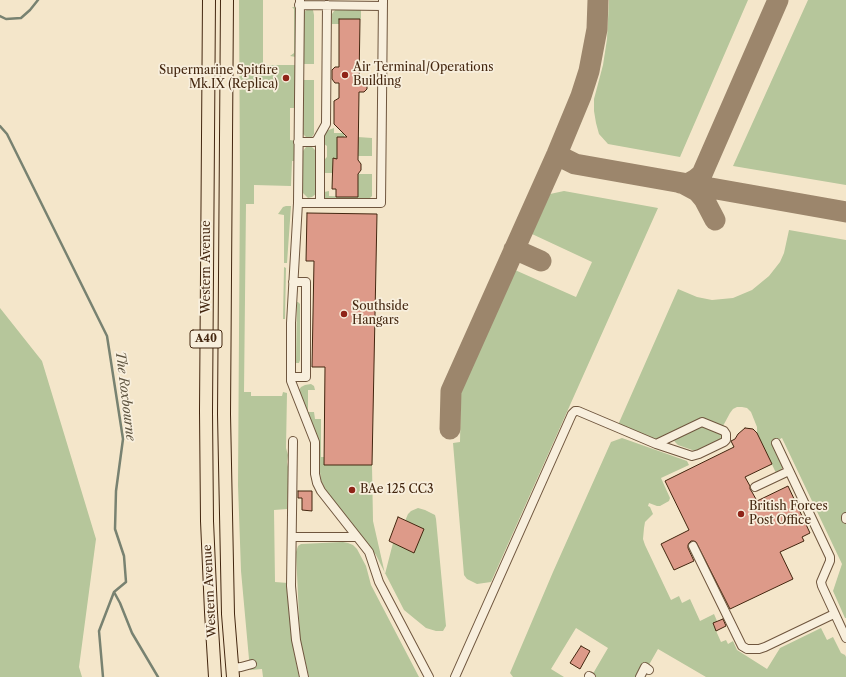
<!DOCTYPE html>
<html>
<head>
<meta charset="utf-8">
<style>
  body { margin:0 }
  canvas { display:block; background:#f4e6ca }
</style>
</head>
<body>
<canvas width="846" height="677"></canvas>
<script>
const ctx = document.querySelector('canvas').getContext('2d');
ctx.lineJoin = 'round';
function paint(path, color) {
  ctx.fillStyle = color;
  ctx.fill(path, 'evenodd');
}
function poly(rows) {
  const path = new Path2D();
  for (const r of rows) {
    path.moveTo(r[0], r[1]);
    for (let i = 2; i < r.length; i += 2) path.lineTo(r[i], r[i + 1]);
  }
  return path;
}
function strokePath(path, color, width, dash) {
  ctx.strokeStyle = color;
  ctx.lineWidth = width;
  ctx.lineCap = dash ? 'butt' : 'round';
  ctx.setLineDash(dash || []);
  ctx.stroke(path);
}
function drawText(font, color, halo, rows, align = 'center') {
  ctx.font = font + ' "Libre Caslon Text",serif';
  ctx.lineWidth = 3.5;
  ctx.setLineDash([]);
  ctx.textBaseline = 'middle';
  ctx.strokeStyle = halo;
  ctx.fillStyle = color;
  for (const [text, x, y, turn = 0] of rows) {
    ctx.save();
    ctx.translate(x, y);
    ctx.rotate((+turn || 0) * Math.PI / 180);
    ctx.textAlign = isNaN(turn) ? turn : align;
    if (halo) ctx.strokeText(text, 0, 0);
    ctx.fillText(text, 0, 0);
    ctx.restore();
  }
}
const green = poly([
  [239,0,263,0,263,65,296,65,296,108,290,108,290,140,296,141,295,161,292,161,291,186,254,185,254,204,246,204,244,392,251,392,251,396,282,396,283,392,287,393,286,448,288,455,287,462,289,472,288,492,287,509,274,510,275,582,288,583,293,647,299,677,263,677,262,669,250,670,241,571,238,485,240,183],
  [609,0,748,0,680,157,608,144,599,134,596,123,594,111,594,99,603,65,607,39],
  [808,0,846,0,846,185,733,166],
  [292,7,296,7,296,57,290,56,294,53,294,9],
  [308,9,313,10,314,15,314,64,303,64,304,15,304,12],
  [337,9,361,9,361,19,339,19,339,24,332,24,332,14,334,11],
  [304,80,314,80,314,134,311,138,309,138,306,137,303,134],
  [334,128,334,133,344,133,344,137,337,137,337,159,333,159,333,173,324,173,324,160,327,157,327,146,324,144,324,134,326,131],
  [358,137,372,138,372,156,358,156],
  [308,146,312,147,316,151,316,194,312,197,308,198,303,193,303,151,306,147],
  [358,174,372,174,372,196,370,198,324,198,324,192,329,191,329,196,357,197],
  [564,191,658,208,491,582,477,584,467,579,464,575,453,443,460,442,461,392,515,270,576,297,592,262,532,234,550,194],
  [286,206,291,206,287,263,284,263,284,215,278,214,283,207],
  [789,230,846,240,846,618,845,618,833,591,842,564,782,438,772,443,782,466,782,468,781,471,776,473,757,433,757,427,751,412,747,408,742,407,737,407,733,409,730,413,723,426,699,419,657,440,618,425,678,289,697,297,712,300,733,298,752,290,769,276,780,262,784,253],
  [284,267,286,268,285,319,283,319],
  [297,302,298,302,300,304,300,360,299,363,296,363,296,361],
  [0,308,42,361,96,539,79,667,82,677,0,677],
  [311,384,314,386,315,390,308,390,308,412,314,412,315,419,321,419,321,457,324,457,324,465,372,465,373,521,385,574,393,543,414,552,405,521,408,514,411,511,418,508,425,510,435,515,436,519,446,626,443,631,436,631,426,628,404,610,386,575,376,555,327,492,321,480,320,472,319,442,299,390,301,387,305,385],
  [702,427,721,433,722,435,721,439,695,451,678,445,675,442,674,440,676,438],
  [622,438,687,461,689,465,661,478,670,498,669,501,660,506,657,506,649,503,648,506,650,507,653,514,645,522,644,528,643,539,645,545,671,600,679,596,682,603,690,599,700,621,714,614,717,621,713,624,721,642,726,640,728,644,733,641,737,650,767,669,780,648,821,628,827,640,833,637,841,653,845,655,846,657,846,677,706,677,658,649,642,677,591,677,608,648,576,628,551,669,564,677,513,677,510,673,553,572,611,442],
  [343,542,348,543,353,545,357,549,366,566,371,585,419,677,309,677,300,639,296,552,298,546,301,544]
]);
const stream = poly([
  [0,16,6,19,21,18,30,10,38,0],
  [0,126,7,134,107,336,123,439,116,491,115,529,124,556,126,582,114,592,120,603,132,633,158,677],
  [103,677,99,631,114,592]
]);
const taxiway = poly([
  [557,154,565,159,575,164,846,212],
  [680,183,685,184,689,183,696,179,702,174,778,0],
  [684,184,697,191,699,193,704,199,715,220],
  [514,249,541,261],
  [450,429,451,391,557,154,581,96,589,71,597,29,598,0]
]);
const building = poly([
  [339,19,360,19,359,82,364,82,367,85,367,89,364,92,359,92,358,160,361,164,361,170,358,174,358,197,336,197,336,189,332,189,333,158,337,159,337,137,347,137,334,124,334,101,339,98,339,83,335,83,332,79,332,70,335,67,339,67,339,19],
  [307,213,377,214,372,465,324,465,325,367,312,367,314,261,306,261,307,213],
  [745,428,753,429,757,433,772,464,745,477,750,486,750,489,752,492,757,501,788,486,810,533,802,537,804,541,780,552,793,579,730,609,696,542,694,541,691,541,689,543,688,545,688,548,694,561,674,570,661,544,689,530,665,481,734,447,731,441,735,439,738,434,745,428],
  [298,491,312,491,312,511,302,510,302,498,298,498,298,491],
  [398,517,424,529,414,553,389,541,398,517],
  [723,619,726,626,716,631,713,623,723,619],
  [581,646,590,651,580,669,570,663,581,646]
]);
const minor = poly([
  [300,0,298,203,291,323,291,381,315,442,315,474,317,483,321,491,369,552,379,582,429,677],
  [299,5,383,6],
  [298,142,314,142,317,140,326,124,327,5],
  [298,203,381,203,383,0],
  [320,203,320,135],
  [291,377,306,377,306,282,293,282],
  [293,441,291,586,296,640,304,677],
  [776,443,830,557,830,561,821,582,822,586,846,638],
  [755,487,789,471],
  [846,517,846,519],
  [292,537,357,537],
  [693,546,742,646,747,649,759,649,765,647,834,614],
  [232,668,241,667,252,664],
  [589,676,591,677],
  [455,677,572,414,575,411,578,411,656,444,702,422,724,431,726,434,726,440,724,442,699,454,692,456,656,444],
  [640,677,645,667,649,670]
]);
const highway = poly([
  [209,0,206,411,207,521,211,612,215,677],
  [227,0,224,414,228,614,233,677]
]);
const markers = [
  [345,75,4,"#8f2418"],
  [286,78,4,"#8f2418"],
  [344,314,4,"#8f2418"],
  [352,490,4,"#8f2418"],
  [741,514,4,"#8f2418"]
];
const shields = [
  [206,339,32]
];
const shieldNames = [
  ["A40",206,339]
];
const poiNames = [
  ["Air Terminal/Operations",353,68],
  ["Building",353,82],
  ["Supermarine Spitfire",278,71,"right"],
  ["Mk.IX (Replica)",278,85,"right"],
  ["Southside",352,307],
  ["Hangars",352,321],
  ["BAe 125 CC3",360,490],
  ["British Forces",749,507],
  ["Post Office",749,521]
];
const streetNames = [
  ["Western Avenue",207,267,-90],
  ["Western Avenue",210,591,-93]
];
const waterNames = [
  ["The Roxbourne",125,396,83]
];
paint(green, '#b6c69b');
strokePath(stream, '#788271', 2.5);
strokePath(taxiway, '#9c866c', 21);
paint(building, '#dd9a89');
strokePath(building, '#43260f', 1);
strokePath(minor, '#6f563e', 10);
strokePath(highway, '#43260f', 14);
strokePath(minor, '#f8efdd', 8);
strokePath(highway, '#f4e6ca', 12);
for (const [x, y, r, color] of markers) {
  const dot = new Path2D();
  dot.arc(x, y, r, 0, 2 * Math.PI);
  ctx.fillStyle = color;
  ctx.fill(dot);
  strokePath(dot, '#f8efdd', 1.5);
}
for (const [x, y, w] of shields) {
  const box = new Path2D();
  box.roundRect(x - w / 2, y - 9, w, 18, 3);
  ctx.fillStyle = '#f8efdd';
  ctx.fill(box);
  strokePath(box, '#43260f', 1);
}
drawText('bold 11px', '#43260f', null, shieldNames);
drawText('12px', '#43260f', '#f8efdd', poiNames, 'left');
drawText('12px', '#43260f', '#f8efdd', streetNames);
drawText('italic 13px', '#5e5440', '#f8efdd', waterNames);
</script>
</body>
</html>
